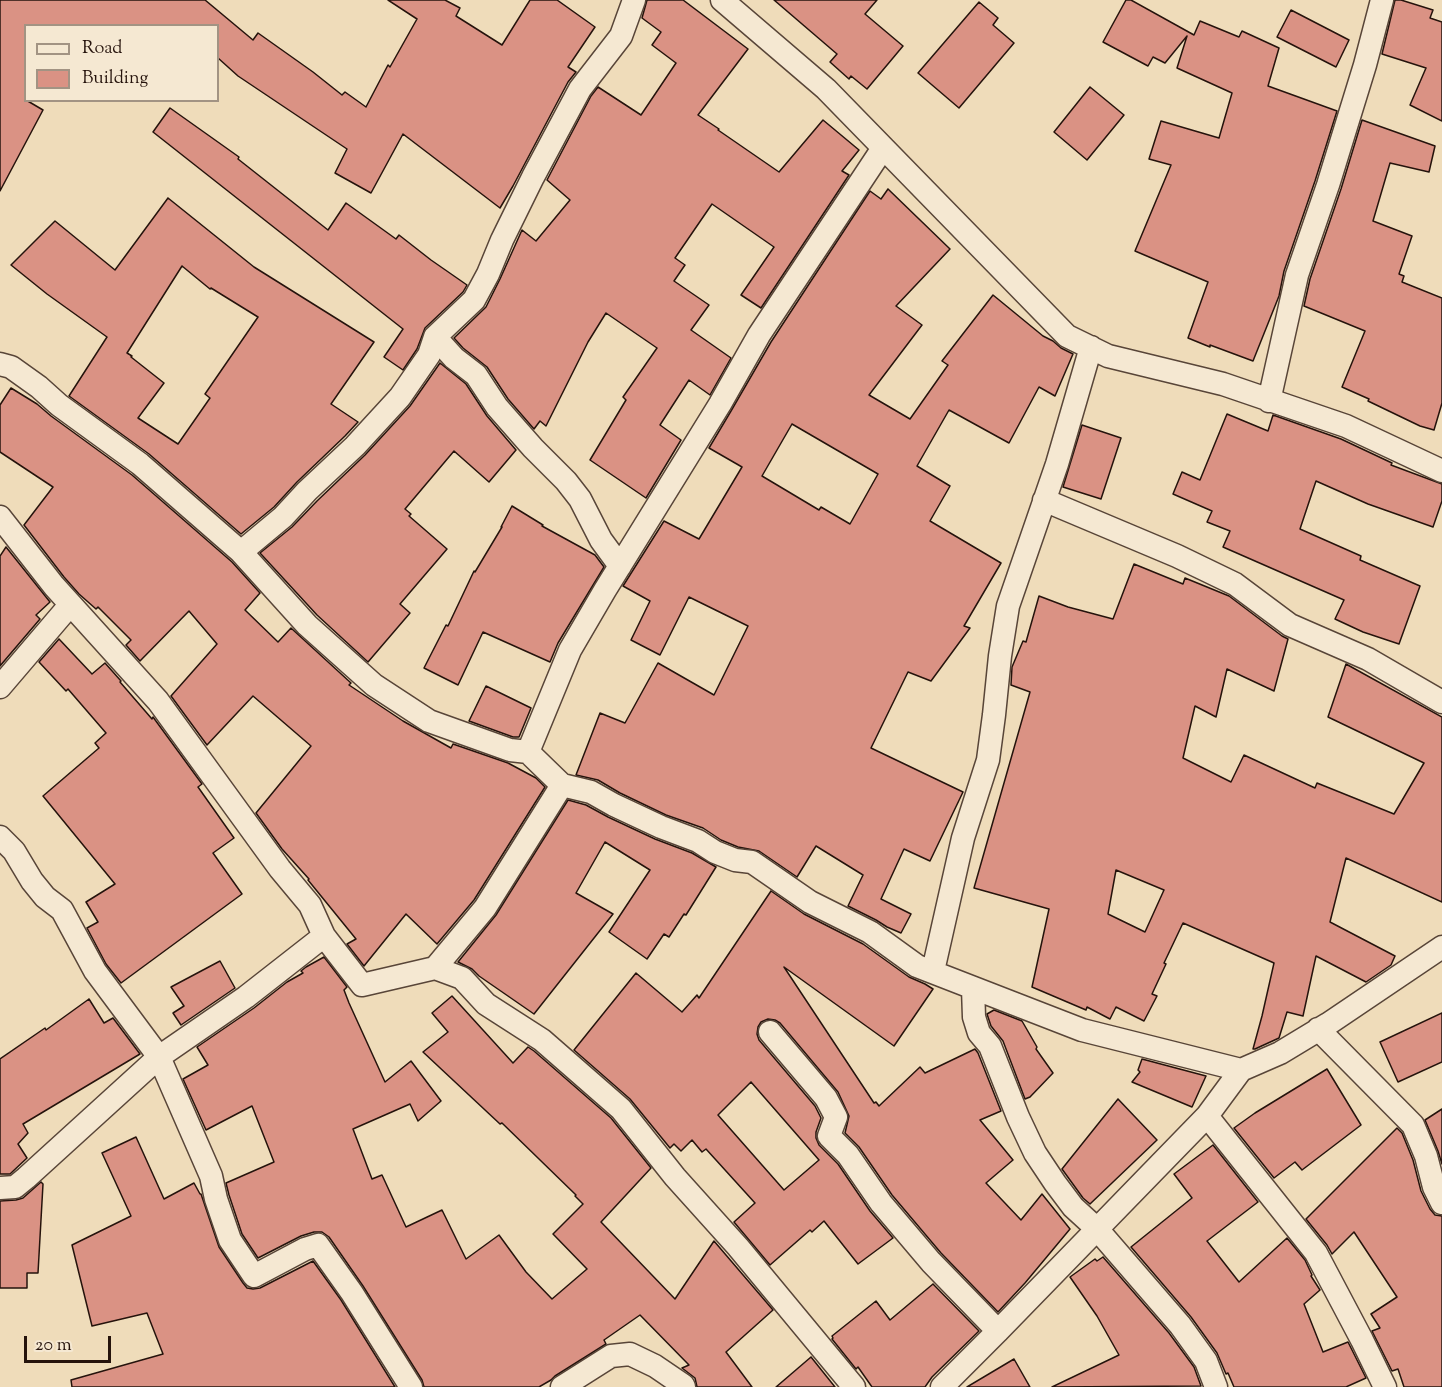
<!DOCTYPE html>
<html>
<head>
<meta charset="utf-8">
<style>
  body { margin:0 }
  #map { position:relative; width:1442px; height:1387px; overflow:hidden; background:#efdcba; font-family:"Sorts Mill Goudy",serif }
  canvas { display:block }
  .legend { position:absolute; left:24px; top:24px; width:195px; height:78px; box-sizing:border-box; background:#f5e8d2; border:2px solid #a29383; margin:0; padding:8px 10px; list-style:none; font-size:18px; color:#25130c }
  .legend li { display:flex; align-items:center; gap:12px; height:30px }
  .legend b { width:30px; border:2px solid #a29383 }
  .scale { position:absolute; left:24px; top:1336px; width:87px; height:27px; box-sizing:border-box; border:3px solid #25130c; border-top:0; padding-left:8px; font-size:18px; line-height:21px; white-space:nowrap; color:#25130c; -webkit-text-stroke:4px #f5e8d2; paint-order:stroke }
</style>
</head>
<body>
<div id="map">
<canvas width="1442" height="1387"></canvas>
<ul class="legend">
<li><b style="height:8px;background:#f5e8d2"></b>Road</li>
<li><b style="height:16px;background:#da9284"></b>Building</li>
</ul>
<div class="scale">20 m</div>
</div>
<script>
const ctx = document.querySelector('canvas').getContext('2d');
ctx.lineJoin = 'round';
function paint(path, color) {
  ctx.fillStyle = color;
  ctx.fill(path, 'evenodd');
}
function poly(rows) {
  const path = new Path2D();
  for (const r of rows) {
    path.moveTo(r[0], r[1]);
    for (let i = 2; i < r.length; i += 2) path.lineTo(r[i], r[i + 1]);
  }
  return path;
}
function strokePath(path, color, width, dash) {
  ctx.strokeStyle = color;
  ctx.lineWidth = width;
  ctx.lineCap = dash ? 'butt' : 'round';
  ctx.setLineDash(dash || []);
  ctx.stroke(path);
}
const building = poly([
  [0,0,205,0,253,40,258,33,313,72,342,95,345,92,366,107,388,65,390,67,417,19,388,0,445,0,460,8,456,16,502,45,530,0,557,0,595,27,568,67,576,72,568,82,513,186,500,208,403,134,371,193,335,173,347,149,238,76,218,58,218,26,26,26,26,100,43,110,0,191,0,0],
  [647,0,683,0,748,49,698,115,719,129,718,130,779,172,823,120,859,150,842,171,849,175,761,308,741,295,774,247,712,204,675,258,685,265,674,281,709,305,691,330,731,358,710,395,689,380,660,425,681,440,646,498,590,460,626,400,623,397,657,348,606,313,588,342,546,426,540,421,534,429,508,399,487,367,463,348,454,338,486,307,500,279,522,230,536,241,570,200,547,180,591,96,598,87,641,115,676,63,652,45,661,32,642,18,647,0],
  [774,0,877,0,865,14,903,46,867,89,851,76,849,79,830,62,837,54,774,0],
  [1126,0,1131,0,1194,35,1200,21,1239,37,1242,31,1279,48,1268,86,1337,111,1315,181,1284,271,1279,296,1253,361,1210,345,1210,347,1188,338,1208,282,1135,251,1171,165,1149,159,1161,121,1219,138,1232,93,1177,68,1187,36,1165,63,1153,57,1148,66,1103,42,1126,0],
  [1395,0,1401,0,1433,10,1430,18,1442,22,1442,121,1410,105,1426,68,1382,54,1395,0],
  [979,2,998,18,993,25,1014,43,959,108,918,73,979,2],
  [1291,10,1349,40,1336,67,1277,37,1291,10],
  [1090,87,1124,115,1087,160,1054,132,1090,87],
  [170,108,239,157,238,159,328,230,346,203,396,239,399,235,431,260,467,285,463,292,425,328,417,349,403,370,384,357,403,329,153,132,170,108],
  [1362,120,1435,146,1429,172,1390,163,1373,221,1412,236,1399,274,1404,276,1402,282,1442,298,1442,403,1434,430,1420,426,1368,401,1369,399,1342,387,1365,331,1304,306,1310,279,1341,189,1362,120],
  [888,189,950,249,896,306,922,325,869,395,910,419,948,365,942,361,993,295,1043,336,1053,341,1061,348,1073,354,1055,396,1039,387,1009,443,949,410,917,466,950,486,930,521,1001,563,964,626,970,628,931,681,908,672,871,748,963,792,930,861,904,849,881,899,911,914,901,933,887,927,876,920,848,906,863,875,816,846,797,877,759,851,738,847,721,840,703,828,666,815,620,793,598,780,576,775,600,713,625,723,658,663,714,695,748,626,689,597,660,655,631,640,650,601,623,586,664,521,699,539,742,467,709,448,731,411,771,342,870,191,881,199,888,189],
  [792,424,878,474,850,524,821,507,819,510,762,476,792,424],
  [168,198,254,267,374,342,331,404,358,422,345,436,297,482,274,507,241,534,149,454,69,396,107,337,47,294,11,265,55,221,115,270,168,198],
  [182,266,210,289,211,288,258,317,205,394,210,398,178,444,138,418,164,383,131,357,132,356,127,353,182,266],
  [440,363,466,384,487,416,516,450,489,482,454,451,405,509,411,514,409,516,447,549,400,604,410,613,368,662,317,615,260,553,292,527,317,501,365,455,410,406,440,363],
  [11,388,37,404,51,416,132,475,232,562,260,593,245,610,278,642,291,628,351,683,349,685,403,721,451,748,453,744,508,763,536,778,545,787,474,900,437,944,406,914,364,966,347,944,356,939,308,880,309,879,282,849,256,813,311,746,253,696,207,745,171,696,217,644,189,611,140,661,126,645,131,640,98,607,96,609,79,594,64,577,24,525,53,487,0,452,0,405,11,388],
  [1227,414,1268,431,1273,415,1341,439,1392,463,1391,465,1442,484,1442,501,1433,527,1368,504,1316,481,1300,529,1361,556,1360,560,1420,586,1399,644,1363,632,1335,619,1344,600,1223,547,1230,531,1207,522,1212,511,1173,494,1182,472,1200,480,1227,414],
  [1082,425,1121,438,1101,499,1063,487,1082,425],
  [512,506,543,525,542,526,595,555,604,567,558,643,550,662,483,632,458,685,424,668,446,625,448,626,474,571,475,572,502,527,501,527,512,506],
  [6,547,50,602,36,615,40,619,0,666,0,556,6,547],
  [1134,564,1183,584,1185,578,1229,596,1282,636,1288,639,1274,691,1227,669,1216,717,1195,706,1183,758,1231,782,1244,755,1315,788,1317,783,1394,814,1424,763,1328,717,1346,664,1442,717,1442,902,1346,858,1330,922,1395,956,1391,965,1366,982,1316,956,1303,1016,1287,1012,1279,1038,1255,1049,1253,1049,1262,1016,1274,963,1183,923,1164,963,1166,964,1152,994,1157,996,1144,1021,1116,1007,1110,1019,1087,1007,1086,1010,1032,987,1049,909,974,888,1030,692,1011,685,1012,667,1023,641,1026,642,1039,596,1068,607,1113,619,1134,564],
  [1116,870,1164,890,1145,932,1108,914,1116,870],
  [59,639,92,674,105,663,121,681,120,682,152,719,153,717,202,784,198,787,234,838,213,853,242,894,121,983,106,964,87,928,98,922,86,902,115,884,43,796,99,748,95,743,106,733,68,689,66,691,39,662,59,639],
  [486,686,531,708,519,737,513,737,469,721,486,686],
  [568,800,586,805,608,817,655,839,692,853,716,867,686,915,684,914,669,937,664,934,647,959,609,932,650,870,605,842,576,893,613,914,534,1014,479,976,472,969,458,962,496,915,568,800],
  [771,891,804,914,863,944,909,977,925,984,933,989,894,1046,784,967,874,1103,876,1102,879,1106,920,1067,925,1073,975,1049,978,1053,1001,1111,980,1120,1013,1160,986,1183,1021,1220,1042,1194,1070,1229,1025,1283,998,1312,941,1253,892,1195,859,1147,845,1133,849,1116,838,1092,780,1023,775,1020,768,1019,761,1022,758,1027,757,1034,759,1040,815,1106,821,1118,816,1132,816,1138,819,1145,838,1164,870,1211,893,1238,858,1264,824,1221,812,1232,810,1230,770,1265,734,1222,755,1203,706,1149,702,1152,692,1140,681,1151,674,1144,670,1148,630,1099,574,1050,636,973,682,1012,697,995,699,998,771,891],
  [751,1082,819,1160,784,1190,718,1115,751,1082],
  [324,957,347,987,344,990,349,1003,385,1082,411,1061,441,1101,418,1121,410,1104,353,1129,372,1179,382,1175,406,1227,442,1210,466,1259,499,1235,526,1272,552,1299,587,1269,553,1234,583,1204,575,1196,576,1195,502,1123,500,1124,423,1052,448,1032,432,1013,452,996,513,1063,528,1047,534,1051,611,1118,651,1168,601,1222,675,1299,714,1241,773,1310,726,1352,752,1387,697,1387,695,1378,682,1368,689,1365,640,1315,604,1340,606,1344,555,1376,551,1380,539,1387,424,1387,422,1380,363,1286,329,1237,322,1232,314,1232,301,1236,258,1258,242,1234,229,1195,226,1183,274,1162,252,1106,206,1130,183,1079,208,1065,197,1047,254,1008,287,982,303,973,301,971,306,967,324,957],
  [220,961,235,988,181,1025,173,1013,184,1006,171,987,220,961],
  [89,999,104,1023,113,1018,140,1054,23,1124,28,1133,18,1144,27,1158,10,1174,0,1174,0,1059,45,1028,46,1030,89,999],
  [994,1010,1022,1021,1037,1047,1036,1049,1053,1073,1030,1097,1025,1099,1003,1041,991,1026,987,1014,994,1010],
  [1442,1013,1442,1062,1398,1082,1380,1042,1442,1013],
  [1142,1059,1206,1076,1192,1107,1132,1082,1140,1072,1138,1070,1142,1059],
  [1327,1069,1361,1125,1302,1170,1295,1162,1274,1178,1234,1128,1255,1113,1327,1069],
  [1118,1099,1157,1140,1090,1204,1083,1198,1062,1169,1118,1099],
  [1442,1109,1442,1164,1438,1151,1425,1120,1442,1109],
  [1397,1128,1402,1133,1413,1160,1421,1191,1430,1209,1435,1215,1442,1216,1442,1387,1404,1387,1398,1369,1392,1371,1372,1331,1380,1328,1371,1314,1397,1297,1354,1232,1332,1254,1327,1245,1306,1219,1397,1128],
  [136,1137,164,1199,194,1183,200,1194,201,1194,219,1247,243,1283,247,1288,253,1289,260,1288,313,1261,341,1300,395,1387,72,1387,71,1380,163,1354,147,1313,92,1326,72,1245,131,1216,102,1153,136,1137],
  [1213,1145,1258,1202,1207,1241,1239,1282,1287,1238,1305,1260,1312,1275,1311,1276,1320,1290,1304,1304,1323,1352,1348,1342,1366,1378,1346,1387,1234,1387,1228,1373,1226,1374,1217,1353,1191,1317,1131,1247,1192,1198,1174,1174,1213,1145],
  [41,1182,43,1184,38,1273,27,1273,27,1288,0,1288,0,1201,16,1200,23,1198,41,1182],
  [1103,1257,1169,1333,1194,1367,1201,1386,1052,1387,1119,1355,1097,1316,1070,1277,1095,1259,1097,1261,1103,1257],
  [933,1284,979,1331,932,1377,925,1387,872,1387,858,1367,856,1369,832,1339,833,1338,832,1336,876,1301,890,1320,933,1284],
  [811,1357,835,1387,776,1387,811,1357],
  [1014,1359,1030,1387,967,1387,1014,1359]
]);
const street = poly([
  [722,0,826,89,1067,336,1108,356,1223,384,1346,426,1442,471],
  [435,337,454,358,476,375,497,407,533,448,566,481,580,499,601,540,620,566],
  [0,364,11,367,39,387,59,405,140,464,241,552,307,625,374,685,429,721,510,750,528,752,562,785,591,792,614,805,661,827,698,841,715,852,735,860,752,862,810,902,870,932,917,966,1082,1030,1241,1070],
  [1269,401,1297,275,1328,185,1365,65,1382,0],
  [1044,500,1177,556,1235,584,1290,625,1368,659,1442,702],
  [0,517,54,586,158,701,280,869,310,905,324,936,362,985,435,968,462,978,486,1004,542,1040,621,1109,675,1177,738,1247,854,1387],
  [241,552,283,517,307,491,355,446,400,397,429,355,435,337,474,300,488,274,502,240,533,177,580,89,621,36,634,0],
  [0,687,70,605],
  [528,752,570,650,605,590,720,404,759,335,883,148],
  [0,837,14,851,32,881,45,897,62,910,95,971,159,1057,211,1176,216,1199,230,1240,254,1276,305,1249,318,1245,352,1293,411,1387],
  [435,968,485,908,562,785],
  [933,971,963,838,988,760,994,715,1000,656,1008,606,1057,464,1091,347],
  [973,988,974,1017,979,1033,990,1046,1018,1117,1035,1153,1055,1183,1073,1207,1097,1229,1180,1325,1206,1361,1216,1387],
  [1318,1029,1413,1125,1426,1156,1434,1187,1442,1203],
  [770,1032,826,1098,836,1117,829,1136,848,1155,881,1203,931,1262,998,1331],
  [1207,1116,1316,1253,1362,1340,1385,1387],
  [0,1188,15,1187,26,1178,159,1057,246,997,324,936],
  [562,1387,611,1356,630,1354,655,1366,683,1385,684,1387],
  [942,1387,998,1331,1207,1116,1241,1070,1280,1053,1328,1024,1442,947]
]);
paint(building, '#da9284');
strokePath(building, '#25130c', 1.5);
strokePath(street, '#584538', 25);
strokePath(street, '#f5e8d2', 22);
</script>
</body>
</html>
